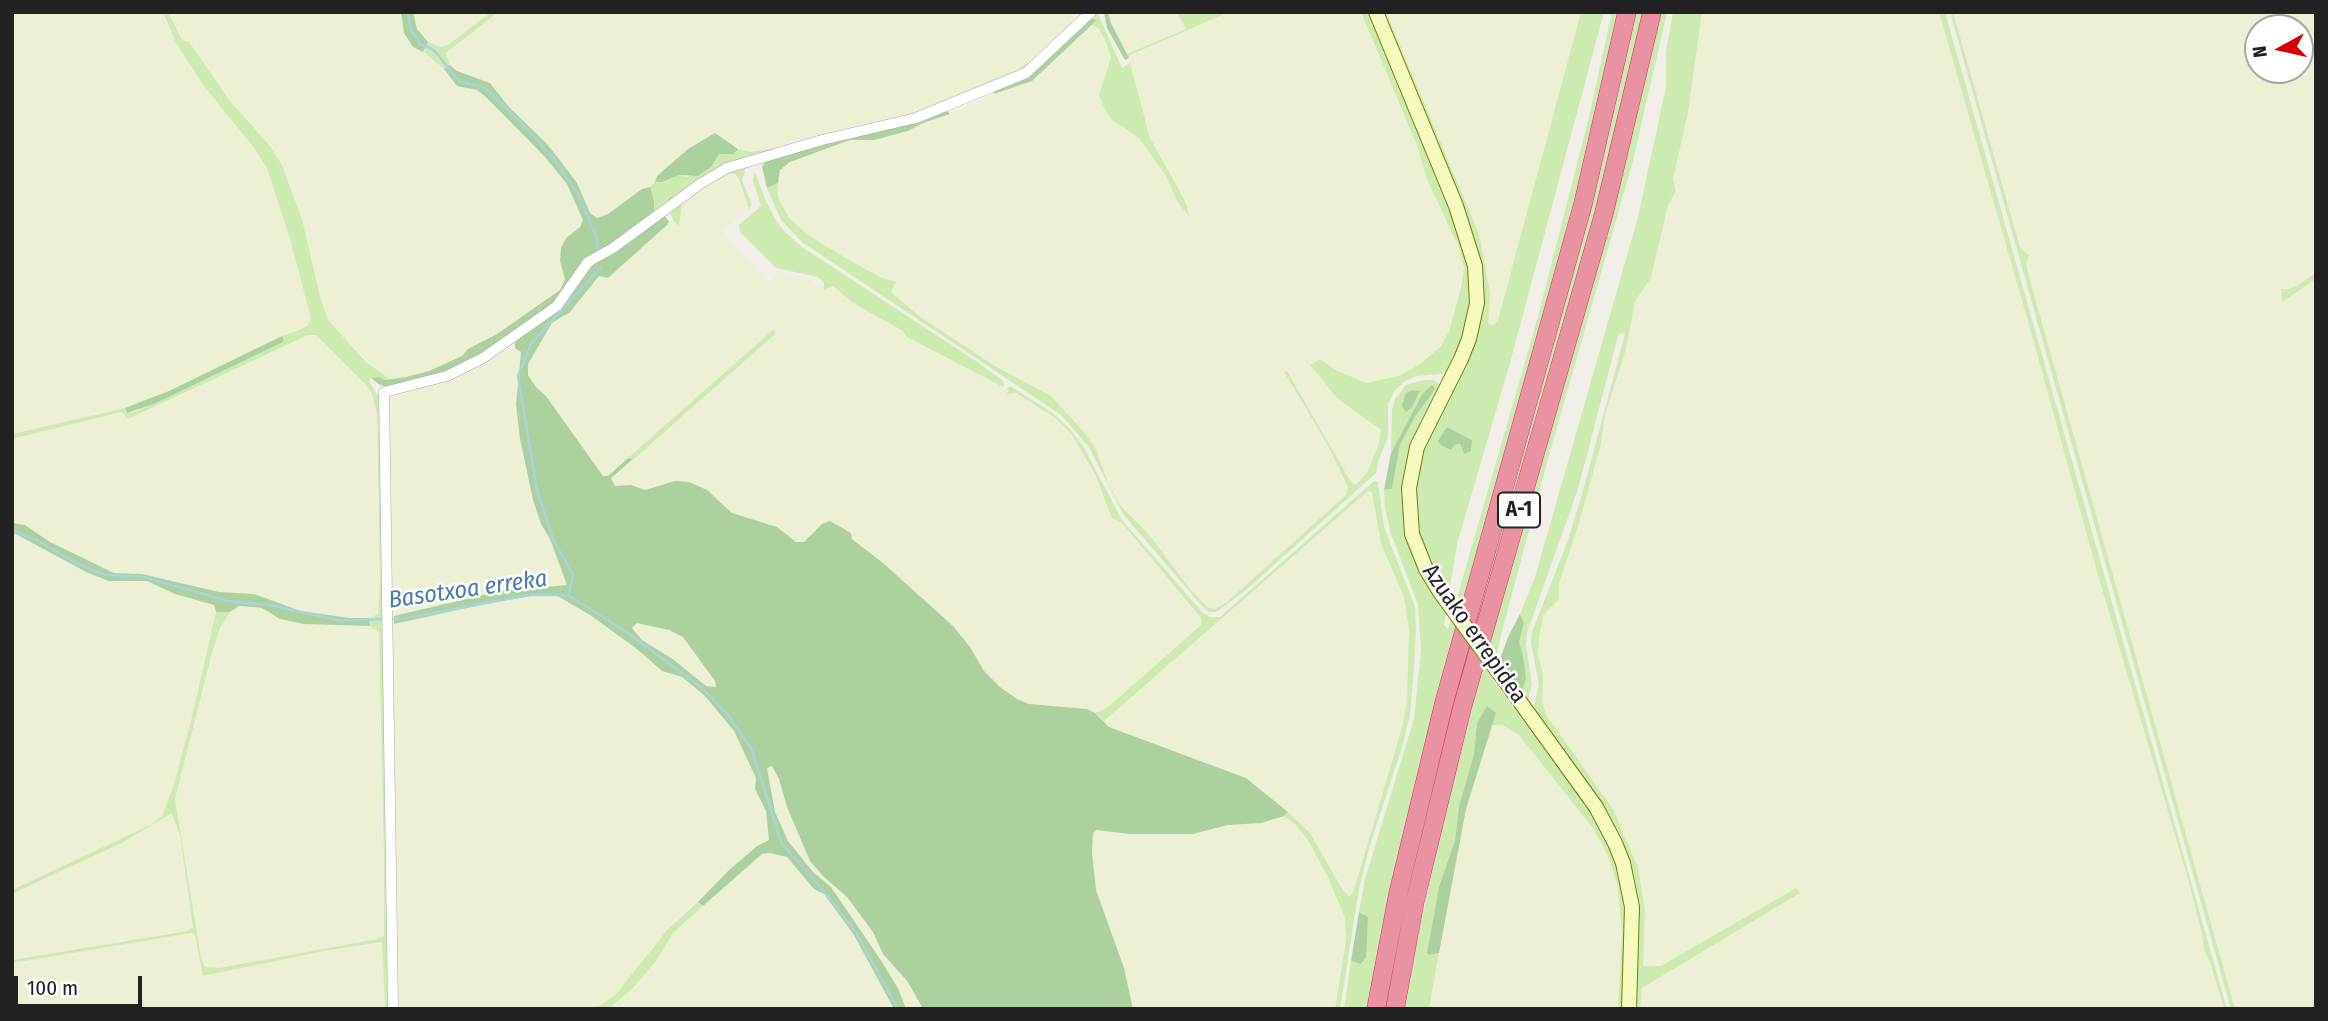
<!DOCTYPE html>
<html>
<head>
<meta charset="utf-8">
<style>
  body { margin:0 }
  #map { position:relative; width:2328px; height:1021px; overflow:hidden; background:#f2efe9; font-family:"Fira Sans Condensed",sans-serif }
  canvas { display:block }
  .frame { position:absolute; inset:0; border:14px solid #222; pointer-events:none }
  .north { position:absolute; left:2244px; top:14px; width:70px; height:70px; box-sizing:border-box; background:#fff; border:2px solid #a7a7a7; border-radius:50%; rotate:262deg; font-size:19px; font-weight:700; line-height:28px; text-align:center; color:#222 }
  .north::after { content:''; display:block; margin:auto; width:24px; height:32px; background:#d40000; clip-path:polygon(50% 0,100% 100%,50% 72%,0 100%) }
  .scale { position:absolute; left:14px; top:976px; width:128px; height:32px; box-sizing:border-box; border:4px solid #222; border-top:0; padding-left:9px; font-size:21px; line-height:24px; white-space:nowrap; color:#222; -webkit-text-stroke:5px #fff; paint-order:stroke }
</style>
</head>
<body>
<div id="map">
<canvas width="2328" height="1021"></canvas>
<div class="frame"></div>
<div class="north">N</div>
<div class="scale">100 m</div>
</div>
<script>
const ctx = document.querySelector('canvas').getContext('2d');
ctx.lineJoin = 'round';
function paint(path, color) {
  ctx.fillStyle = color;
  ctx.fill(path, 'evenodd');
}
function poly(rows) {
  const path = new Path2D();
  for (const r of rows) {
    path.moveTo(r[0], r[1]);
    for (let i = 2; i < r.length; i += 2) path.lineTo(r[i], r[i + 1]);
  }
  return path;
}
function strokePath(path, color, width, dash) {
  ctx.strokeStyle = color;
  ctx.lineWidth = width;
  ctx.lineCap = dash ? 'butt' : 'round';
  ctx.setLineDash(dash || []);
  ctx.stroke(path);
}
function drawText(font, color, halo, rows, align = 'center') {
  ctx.font = font + ' "Fira Sans Condensed",sans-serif';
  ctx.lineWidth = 5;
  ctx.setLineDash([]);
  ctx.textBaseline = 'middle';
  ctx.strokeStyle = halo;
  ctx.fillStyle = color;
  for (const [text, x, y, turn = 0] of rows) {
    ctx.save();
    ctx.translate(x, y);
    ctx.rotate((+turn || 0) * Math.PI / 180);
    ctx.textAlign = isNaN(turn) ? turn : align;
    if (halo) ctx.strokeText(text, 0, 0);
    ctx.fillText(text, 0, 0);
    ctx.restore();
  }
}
const farmland = poly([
  [12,12,163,12,176,43,204,86,255,149,267,168,273,181,307,302,311,318,308,325,169,391,125,408,12,434],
  [168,12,401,12,402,21,413,47,428,54,457,86,477,90,487,98,545,157,567,184,583,220,580,227,566,238,560,261,565,279,560,290,497,334,468,349,462,356,429,371,406,377,390,379,380,373,339,334,328,320,321,300,308,243,292,188,282,165,270,146,230,101,182,40],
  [413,12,491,12,448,45,440,47,428,42,417,29],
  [498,12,1084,12,1028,64,908,115,751,152,728,143,715,133,688,150,658,176,650,187,642,189,608,214,597,218,590,213,577,183,490,83,457,71,446,58,446,54,457,43],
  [1108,12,1177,12,1186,29,1127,54,1111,23],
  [1229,12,1361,12,1418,148,1426,177,1459,248,1464,268,1449,332,1441,346,1419,365,1399,376,1366,383,1336,370,1320,359,1381,430,1378,446,1367,474,1356,486,1351,482,1287,371,1295,394,1326,442,1348,487,1346,495,1227,602,1216,609,1207,607,1189,588,1151,537,1120,505,1084,432,1051,396,995,366,919,316,890,292,896,282,882,278,849,260,808,235,789,218,778,197,778,183,780,170,790,162,850,140,874,140,908,131,923,123,944,117,994,94,1032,81,1093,25,1099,29,1105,40,1111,57,1099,95,1111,119,1139,138,1166,176,1177,201,1187,206,1164,160,1150,138,1128,56],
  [1386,12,1581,12,1498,320,1494,325,1488,325,1490,293,1479,234],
  [1702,12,1939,12,2033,339,2097,572,2188,879,2202,934,2204,949,2211,965,2224,1009,1640,1009,1642,988,1800,893,1728,928,1661,966,1643,966,1645,910,1613,809,1547,716,1542,702,1543,674,1538,654,1539,636,1544,614,1559,599,1559,583,1579,523,1601,444,1605,415,1626,349,1635,301,1651,278,1668,205,1676,191,1673,179,1688,113],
  [1953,12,2316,12,2316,273,2296,286,2281,289,2282,301,2316,279,2316,1009,2235,1009,2030,280,2026,264,2029,256,2020,247],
  [2258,28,2300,28,2300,70,2258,70],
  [735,174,739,179,749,209,721,231,770,282,778,274,810,280,824,290,833,286,853,303,1009,391,1007,393,1016,393,1054,417,1071,433,1081,447,1107,502,1112,518,1122,523,1201,618,1201,625,1107,708,1095,713,1087,709,1029,704,1017,699,1000,687,984,671,970,647,953,626,883,563,852,539,851,533,831,521,822,524,803,542,795,542,777,527,732,513,723,503,659,486,645,490,631,485,615,486,611,478,774,334,774,330,608,476,603,476,546,396,536,387,528,375,528,364,553,323,570,312,599,276,614,273,669,222,673,220,678,225,682,204,685,200,719,177],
  [308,335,316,335,342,358,365,384,376,403,380,581,378,615,369,618,328,616,301,611,254,594,219,592,142,574,114,573,50,542,25,525,12,523,12,439,123,412,128,419],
  [515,348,521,352,516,405,520,439,533,500,541,524,550,539,567,585,500,591,397,615,393,608,389,424,391,405,394,397,401,392,456,377,506,349],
  [1368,491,1372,492,1381,544,1404,597,1409,629,1407,701,1403,724,1353,893,1349,896,1310,833,1288,812,1226,770,1109,727,1104,721],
  [12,532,88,573,109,581,147,580,175,594,215,605,216,612,191,721,174,784,162,816,150,825,12,890],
  [544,594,556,595,564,599,590,615,637,649,662,671,681,677,705,696,734,731,748,758,756,778,755,789,766,811,769,840,757,846,728,871,668,928,616,994,595,1009,399,1009,394,786,392,631,394,624,440,613],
  [239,606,262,608,281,619,333,625,370,626,379,631,384,930,384,936,377,939,219,968,205,967,201,957,175,799,220,628,230,612],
  [637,623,669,630,683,637,715,682,716,687,706,686,674,660,642,640,632,628],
  [1492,725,1502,725,1519,735,1592,827,1608,856,1618,887,1622,933,1618,1009,1429,1009,1466,809],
  [772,766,779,779,787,807,798,831,823,876,847,897,873,932,883,954,908,982,923,1009,906,1009,898,988,831,887,813,872,788,841,775,812,766,768],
  [172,814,180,835,194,927,188,931,12,960,12,894,122,843,168,815],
  [1284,816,1297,826,1309,842,1328,877,1345,918,1346,941,1335,1009,1133,1009,1096,890,1092,852,1093,833,1096,830,1130,834,1193,834,1228,825,1261,823],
  [770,853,787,857,814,889,824,894,854,935,894,1009,609,1009,616,1004,656,961,673,933,752,861,762,854],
  [193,933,195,936,203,976,324,951,382,942,385,1009,12,1009,12,963]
]);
const grass = poly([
  [163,12,168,12,182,40,189,42,230,101,270,146,282,165,302,219,321,300,328,320,366,362,390,379,385,380,377,377,371,378,369,381,380,399,390,1009,385,1009,382,942,324,951,203,976,195,936,192,933,12,963,12,960,188,931,193,927,180,835,172,814,168,815,122,843,48,877,12,894,12,890,150,825,162,816,174,784,191,721,216,612,230,612,220,628,212,653,175,799,201,957,205,967,219,968,263,960,377,939,384,936,384,863,379,632,370,626,369,618,378,614,380,581,377,414,372,394,365,384,316,335,308,335,128,419,122,412,12,439,12,434,125,408,127,413,134,412,154,404,281,343,284,340,282,336,299,330,308,325,311,318,290,239,267,168,255,149,204,86,176,43],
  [491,12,498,12,446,53,450,65,444,69,424,52,428,42,440,47,448,45],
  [1097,12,1122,68,1130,63,1150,138,1178,188,1187,206,1189,216,1177,201,1166,176,1139,138,1111,119,1105,109,1099,95,1111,57,1105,40,1099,29,1093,25,1097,20,1089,18],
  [1177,12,1229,12,1128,56,1127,54,1186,29],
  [1361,12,1369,12,1453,213,1469,269,1471,291,1469,314,1462,341,1447,371,1442,374,1417,376,1405,381,1395,390,1388,404,1388,437,1378,462,1376,473,1245,591,1216,612,1209,612,1201,605,1123,514,1089,447,1061,415,802,242,781,220,767,188,778,183,778,197,789,218,808,235,849,260,882,278,896,282,891,292,919,316,995,366,1051,396,1084,432,1096,449,1108,483,1120,505,1151,537,1189,588,1207,607,1215,609,1227,602,1346,495,1348,487,1326,442,1284,372,1287,371,1351,482,1356,485,1367,473,1378,446,1381,430,1337,398,1310,365,1320,359,1336,370,1366,383,1399,376,1419,365,1441,346,1449,332,1461,287,1464,268,1459,248,1426,177,1418,148],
  [1381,12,1386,12,1479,234,1490,293,1488,324,1494,325,1498,320,1581,12,1604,12,1510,363,1457,544,1444,625,1448,629,1537,320,1588,121,1612,12,1620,12,1595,122,1548,298,1445,667,1419,766,1388,898,1367,1009,1344,1009,1351,961,1361,964,1364,914,1359,912,1365,879,1414,719,1421,650,1418,605,1391,534,1385,509,1384,490,1392,489,1400,445,1416,415,1432,394,1404,431,1391,453,1392,410,1395,399,1406,385,1424,380,1433,380,1441,385,1423,416,1409,449,1403,476,1402,502,1405,527,1426,558,1418,529,1414,489,1423,448,1468,358,1482,271,1479,253,1463,209],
  [1447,427,1472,440,1464,454,1460,444,1454,445],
  [1633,12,1645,12,1621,123,1389,1009,1383,1009,1427,797],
  [1660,12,1667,12,1633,161,1548,459,1500,639,1493,680,1587,805,1608,838,1625,893,1627,925,1624,1009,1618,1009,1622,933,1618,887,1608,856,1592,827,1519,735,1502,725,1492,725,1496,713,1477,723,1474,754,1459,806,1455,840,1439,887,1430,955,1439,953,1429,1009,1403,1009,1446,805,1482,667,1603,248,1627,155],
  [1673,12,1702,12,1688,113,1673,179,1676,191,1668,205,1651,278,1635,301,1626,349,1605,415,1601,444,1579,523,1559,583,1559,599,1544,614,1539,636,1538,654,1543,674,1542,702,1547,716,1613,809,1638,868,1645,910,1643,966,1661,966,1796,888,1800,893,1642,988,1640,1009,1635,1009,1630,866,1537,716,1534,706,1539,685,1531,643,1532,632,1568,540,1583,491,1625,334,1620,333,1618,336,1578,489,1527,633,1526,644,1532,685,1528,699,1525,700,1521,694,1519,642,1524,623,1520,614,1535,577,1638,217,1666,87,1666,52],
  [1939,12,1945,12,2227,1009,2224,1009,2211,965,2204,949,2202,934,2188,879,2097,572,2033,339],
  [1950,12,1953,12,2020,247,2029,256,2026,264,2030,280,2235,1009,2231,1009],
  [1041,54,1033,63,1021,70,905,118,729,163,714,170,654,213,654,200,650,187,655,182,663,182,680,175,687,177,711,167,719,154,733,153,738,149,751,152,780,147,907,115,1018,69],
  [743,164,745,171,742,180,752,205,749,209,739,179,735,174,730,174,719,177,685,200,682,204,679,226,673,220,670,212,672,206,723,170],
  [755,172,765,199,775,219,785,232,802,247,976,361,1002,380,1004,384,1003,387,907,337,903,331,853,303,833,286,824,290,824,283,818,277,776,268,740,232,739,225,761,206,753,181],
  [2316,273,2316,279,2282,302,2281,289,2288,289,2296,286],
  [774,329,775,334,634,459,628,458],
  [1010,386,1053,413,1069,428,1083,446,1122,520,1202,612,1210,617,1220,617,1374,481,1378,482,1384,527,1415,607,1416,628,1414,670,1410,715,1402,747,1369,848,1359,889,1340,1009,1335,1009,1346,941,1345,918,1328,877,1309,842,1297,826,1284,816,1288,812,1310,833,1343,890,1349,896,1353,893,1403,724,1407,701,1409,629,1404,597,1381,544,1372,492,1368,491,1104,721,1095,713,1107,708,1201,625,1201,618,1122,523,1112,518,1095,474,1071,433,1054,417,1016,393,1006,394,1009,391,1006,389],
  [698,902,703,906,673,933,656,961,632,989,609,1009,595,1009,616,994,668,929]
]);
const forest = poly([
  [401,12,413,12,417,29,428,42,423,52,413,47,404,33],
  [1104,12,1108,12,1111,23,1127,54,1129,58,1125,60,1107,28],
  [1089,18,1097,20,1032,81,994,94,993,87,1023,76],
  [450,65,457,71,490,83,509,107,547,144,562,163,577,183,590,213,597,218,608,214,642,189,650,187,654,200,654,213,617,242,590,257,557,302,487,351,454,369,389,387,380,385,371,378,378,377,385,380,406,377,429,371,462,356,468,349,497,334,560,290,565,279,560,261,561,248,566,238,580,227,583,220,567,184,545,157,487,98,477,90,457,86,444,69],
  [945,109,950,114,923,123,908,131,874,140,850,140,790,162,780,170,778,183,767,188,762,167,766,160],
  [715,133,738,149,733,154,719,154,711,167,698,176,680,175,662,182,655,182,657,176,688,149],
  [663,213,669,222,667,225,608,278,599,276,570,312,552,323,528,364,528,375,536,387,546,396,603,476,608,476,628,458,633,459,611,478,615,486,631,485,645,490,675,481,689,482,707,490,732,513,777,527,796,542,804,542,822,524,830,521,851,533,852,539,883,563,953,626,970,647,984,671,1000,687,1017,699,1029,704,1087,709,1095,713,1109,727,1246,778,1288,812,1284,816,1261,823,1228,825,1193,834,1130,834,1096,830,1093,833,1092,852,1096,890,1124,968,1133,1009,923,1009,908,982,883,954,873,932,847,897,823,876,810,861,787,807,779,779,772,766,767,768,775,812,788,841,813,872,831,887,880,959,898,988,906,1009,894,1009,854,935,824,894,814,889,787,857,770,853,762,854,703,906,698,902,728,871,757,846,769,840,766,811,755,789,756,778,734,731,705,696,682,677,662,671,637,649,590,615,556,595,544,594,489,603,394,624,394,616,500,591,567,585,550,539,541,524,533,500,520,439,516,405,521,352,515,348,515,344,517,338,562,304,587,270],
  [637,623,669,630,683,637,715,681,716,687,706,686,674,660,642,640,632,628],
  [282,336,284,340,281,343,154,404,127,413,125,408,169,391],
  [1432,385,1435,388,1432,394,1416,415,1400,445,1392,489,1384,490,1391,453,1423,393],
  [1413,390,1420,391,1412,407,1406,412,1402,406,1404,398,1406,393],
  [1447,427,1472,440,1471,451,1464,454,1460,444,1454,445,1451,450,1442,446,1438,441],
  [12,523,25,525,50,542,114,573,142,574,219,592,254,594,301,611,349,618,369,618,370,626,304,624,280,619,262,608,253,607,239,606,230,612,216,612,214,605,175,594,147,581,109,581,88,573,12,532],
  [1520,614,1524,623,1519,642,1523,656,1526,678,1521,694,1499,662,1508,637],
  [1487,706,1496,713,1466,809,1439,953,1430,955,1427,953,1439,887,1455,840,1459,806,1474,754,1477,723],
  [1359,912,1368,917,1366,957,1361,964,1351,961]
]);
const stream = poly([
  [408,12,410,27,420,44,434,50,459,81,485,88,520,121,555,160,578,194,596,236,598,250],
  [12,530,37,540,74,562,105,575,143,577,228,601,269,605,342,621,385,619],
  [569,593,573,575,553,539,537,490,518,376,531,344,600,268],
  [392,619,407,618,529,595,568,595,622,629,701,687,728,715,751,748,782,844,828,896,857,934,898,1009]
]);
const street = poly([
  [393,1009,384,392,447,376,483,358,557,306,588,262,613,248,700,184,727,168,822,140,916,118,1026,73,1091,12]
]);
const secondary = poly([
  [1376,12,1456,206,1475,266,1477,303,1469,339,1461,359,1417,447,1409,488,1412,534,1426,569,1440,592],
  [1505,681,1596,807,1615,843,1623,863,1632,907,1629,1009]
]);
const highway = poly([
  [1376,1009,1398,894,1444,703,1583,204,1627,12],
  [1395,1009,1415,901,1462,708,1604,213,1652,12]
]);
const secondaryBridge = poly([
  [1440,592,1505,681]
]);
const shields = [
  [1519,510,42]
];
const shieldNames = [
  ["A-1",1519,510]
];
const streetNames = [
  ["Azuako errepidea",1474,634,55]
];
const waterNames = [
  ["Basotxoa erreka",468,590,-8]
];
paint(farmland, '#eef0d5');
paint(grass, '#cdebb0');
paint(forest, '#add19e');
strokePath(stream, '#aad3df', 2.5);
strokePath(street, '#a9a9a9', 11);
strokePath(secondary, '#707d05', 16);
strokePath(highway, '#dc2a67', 19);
strokePath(street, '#fff', 10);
strokePath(secondary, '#f7fabf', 14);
strokePath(highway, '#e892a2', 18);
strokePath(secondaryBridge, '#707d05', 16, []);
strokePath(secondaryBridge, '#f7fabf', 14);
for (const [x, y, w] of shields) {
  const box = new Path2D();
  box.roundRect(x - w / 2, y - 17.5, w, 35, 5);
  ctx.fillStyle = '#fff';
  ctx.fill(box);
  strokePath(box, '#222', 2);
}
drawText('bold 21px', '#222', null, shieldNames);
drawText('23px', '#222', '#fff', streetNames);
drawText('italic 24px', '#4a7aab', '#fff', waterNames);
</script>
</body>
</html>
